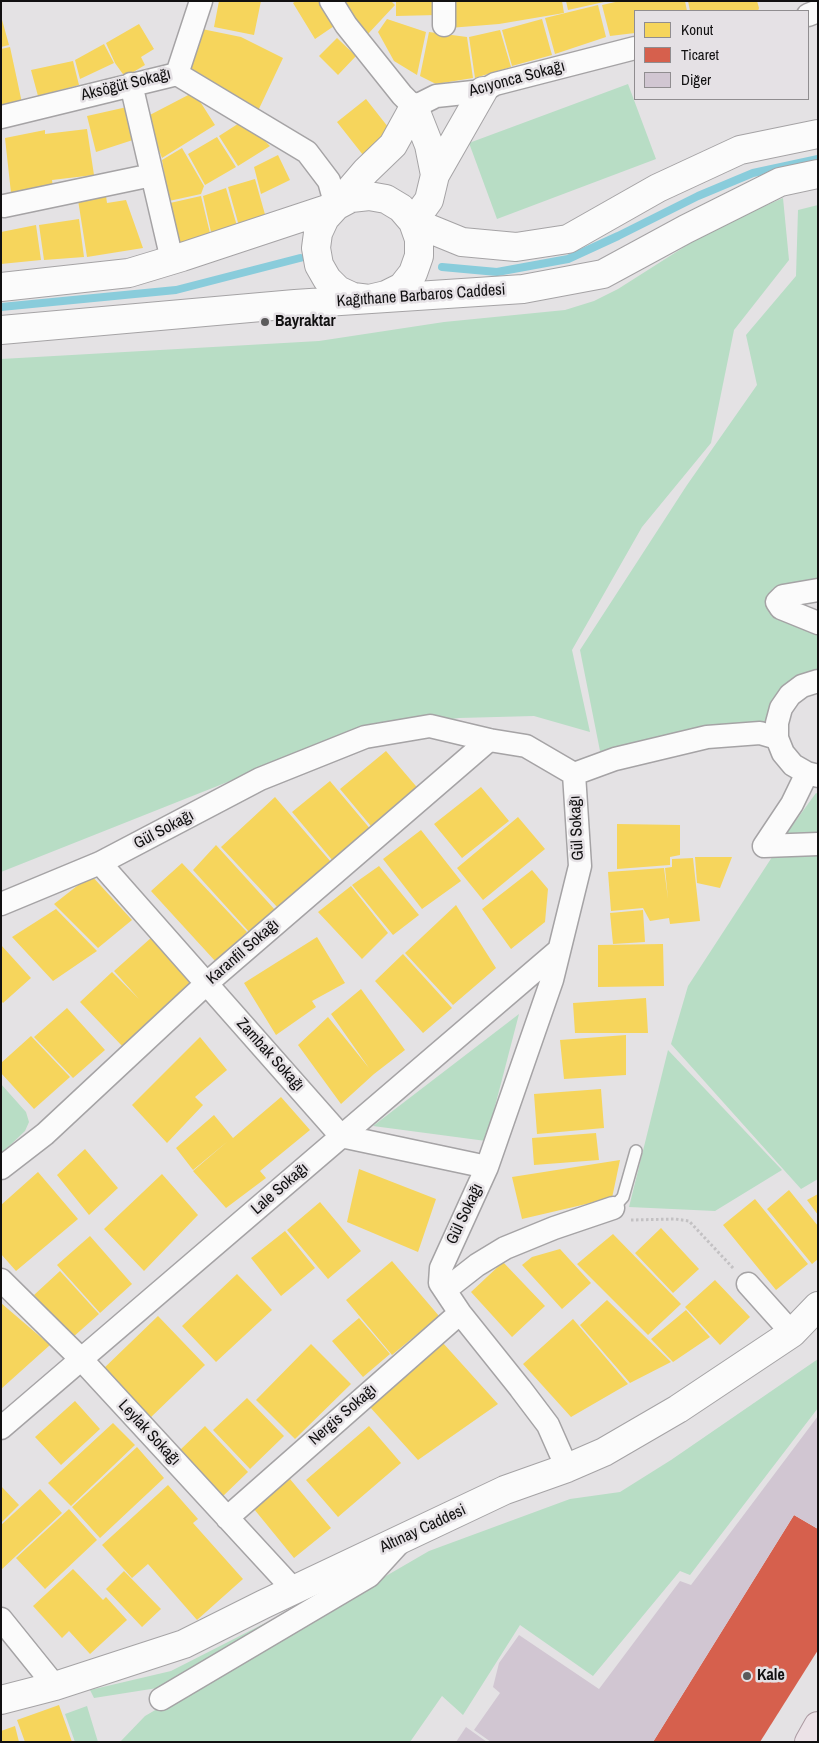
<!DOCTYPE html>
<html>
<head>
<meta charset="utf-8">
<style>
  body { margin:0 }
  #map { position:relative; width:819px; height:1743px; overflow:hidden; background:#e4e2e4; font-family:"Archivo Narrow",sans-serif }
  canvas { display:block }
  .frame { position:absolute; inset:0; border:2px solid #111011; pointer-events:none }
  .legend { position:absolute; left:634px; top:10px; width:175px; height:90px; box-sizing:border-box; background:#e5e1e5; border:1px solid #908d90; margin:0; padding:6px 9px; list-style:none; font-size:15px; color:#111011 }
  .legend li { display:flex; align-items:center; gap:10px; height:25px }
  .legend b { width:25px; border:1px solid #908d90 }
</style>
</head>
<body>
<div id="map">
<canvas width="819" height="1743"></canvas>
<div class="frame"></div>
<ul class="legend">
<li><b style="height:14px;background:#f6d55c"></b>Konut</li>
<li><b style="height:14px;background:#d6604d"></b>Ticaret</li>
<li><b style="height:14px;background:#d1c6d2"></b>Diğer</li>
</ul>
</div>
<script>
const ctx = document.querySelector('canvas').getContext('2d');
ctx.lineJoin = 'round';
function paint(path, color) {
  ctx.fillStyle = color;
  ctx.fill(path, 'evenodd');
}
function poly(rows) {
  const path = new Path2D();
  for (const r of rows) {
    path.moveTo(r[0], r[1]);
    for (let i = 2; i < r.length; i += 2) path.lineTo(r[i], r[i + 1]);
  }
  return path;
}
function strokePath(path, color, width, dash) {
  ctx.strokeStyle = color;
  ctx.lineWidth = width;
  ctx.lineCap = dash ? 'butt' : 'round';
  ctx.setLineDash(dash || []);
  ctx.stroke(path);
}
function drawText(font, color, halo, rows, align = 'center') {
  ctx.font = font + ' "Archivo Narrow",sans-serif';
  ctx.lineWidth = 5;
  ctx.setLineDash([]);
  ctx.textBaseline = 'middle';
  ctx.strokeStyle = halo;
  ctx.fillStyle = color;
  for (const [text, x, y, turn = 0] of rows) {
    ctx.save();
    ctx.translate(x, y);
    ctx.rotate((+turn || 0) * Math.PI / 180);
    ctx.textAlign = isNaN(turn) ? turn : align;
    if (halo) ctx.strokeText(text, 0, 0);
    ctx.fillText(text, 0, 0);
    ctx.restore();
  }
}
const green = poly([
  [628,84,656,159,497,219,469,143],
  [783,198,789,260,734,330,711,443,642,527,572,650,590,732,534,716,459,718,351,733,1,872,1,359,319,341,444,322,565,310,594,301,618,289,714,228],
  [818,205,818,579,773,588,769,605,776,618,818,634,818,672,769,725,601,756,580,650,687,485,757,385,746,335,796,276,798,210],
  [816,793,818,794,818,834,786,834],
  [776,851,818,851,818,1179,801,1189,671,1044,688,986],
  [519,1014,486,1141,373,1126],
  [668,1050,782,1170,715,1211,629,1207],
  [1,1084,26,1112,29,1122,25,1131,1,1154],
  [818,1359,818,1408,690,1575,680,1571,593,1676,520,1625,463,1715,442,1696,410,1742,120,1742,145,1716,429,1551,570,1499,620,1492,671,1460],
  [279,1616,170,1686,94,1698,90,1690,171,1671],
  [87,1706,98,1742,75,1742,65,1714]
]);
const homes = poly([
  [219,1,261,1,254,35,214,27],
  [296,1,323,1,337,24,315,39,293,3],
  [342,1,391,1,395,5,367,35],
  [396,1,436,1,437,15,396,16],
  [450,1,562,1,564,13,499,24,449,28],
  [566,1,604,1,604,2,568,10],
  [620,1,685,1,687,11,635,11,635,33,610,36,602,5],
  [688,1,757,1,759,8,758,11,690,11],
  [598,5,606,37,555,54,545,18],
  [1,16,9,45,1,47],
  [387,19,426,32,417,75,394,61,378,32],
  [542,19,552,55,512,66,502,30],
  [139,24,154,49,141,57,145,65,125,77,115,63,106,43],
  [202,29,241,37,283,58,257,113,185,73],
  [500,30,511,67,475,78,469,37],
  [429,32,467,37,473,78,436,84,420,76],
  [337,38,356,56,338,75,319,56],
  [104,44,114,63,80,79,75,60],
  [10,47,22,103,1,108,1,49],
  [73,61,79,85,38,96,31,70],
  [194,92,215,125,162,158,146,117],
  [366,99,392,132,363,155,337,122],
  [127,107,139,138,96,152,87,116],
  [244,120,270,146,238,166,219,136],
  [87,129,94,175,52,180,53,187,11,193,5,138,45,130,45,134],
  [217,137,236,167,205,185,188,154],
  [182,148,204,186,201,194,169,201,162,160],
  [278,155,290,180,261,194,254,167],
  [255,179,266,218,239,226,228,187],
  [226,188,237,226,211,232,203,196],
  [106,196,107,203,126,200,143,248,87,257,78,200],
  [201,196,210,233,179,244,170,203],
  [79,219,84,257,44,260,39,225],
  [36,225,41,260,1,264,1,232],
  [386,751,421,792,375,831,340,789],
  [330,781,372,831,333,861,292,812],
  [481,787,509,821,462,858,434,824],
  [275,797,331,862,278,908,221,847],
  [518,817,545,849,483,900,457,868],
  [617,824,680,825,680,855,670,857,670,865,617,869],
  [421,830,461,881,422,909,383,859],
  [216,845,276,911,251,934,193,870],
  [695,857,732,857,720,888,697,883],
  [693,858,700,921,670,924,669,918,650,921,643,908,611,911,608,872,664,868,668,899,665,868,672,867,672,859],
  [182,863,247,932,216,962,151,891],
  [379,866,419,915,393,935,352,885],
  [532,870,548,889,545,922,511,949,482,909],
  [91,875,132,920,98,948,54,904],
  [351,886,388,933,362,959,318,912],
  [456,905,496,968,453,1005,405,953],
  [56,909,97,951,53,981,12,937],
  [643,910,645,942,613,944,610,913],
  [152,937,196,984,159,1018,155,1015,124,1048,80,1002,112,972,139,999,114,971],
  [317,937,345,983,312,1001,316,1007,276,1035,244,983],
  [663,944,664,986,598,987,598,945],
  [1,945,31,978,3,1003,1,1001],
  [403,954,452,1008,423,1033,375,981],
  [361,989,405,1050,374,1074,341,1104,298,1045,328,1017,369,1068,331,1014],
  [646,998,648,1033,575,1033,573,1003],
  [67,1008,105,1050,73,1078,34,1037],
  [626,1035,626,1075,564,1079,560,1040],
  [31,1036,70,1077,34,1109,1,1073,1,1063],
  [200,1037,227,1070,195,1097,203,1105,167,1143,132,1105],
  [601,1089,604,1128,537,1134,534,1094],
  [281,1097,310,1130,260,1171,266,1178,226,1208,193,1171,228,1141,193,1170,176,1148,214,1115,233,1138],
  [596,1133,599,1160,534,1165,532,1138],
  [85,1149,118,1188,89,1215,57,1175],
  [620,1160,612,1198,522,1219,512,1177],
  [359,1169,436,1199,418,1252,347,1222],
  [38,1172,78,1219,16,1271,1,1254,1,1205],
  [162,1174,198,1215,144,1271,104,1229],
  [789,1190,818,1226,818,1259,812,1264,767,1209],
  [818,1194,818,1215,807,1200],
  [755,1199,808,1264,776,1290,723,1225],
  [320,1202,361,1251,328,1279,287,1230],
  [661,1228,699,1269,673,1293,635,1253],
  [285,1231,315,1268,281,1296,251,1258],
  [613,1234,681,1304,648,1335,577,1264],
  [90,1236,132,1284,100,1313,57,1265],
  [560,1249,591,1283,562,1309,522,1265,532,1257],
  [392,1261,439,1316,392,1355,346,1300],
  [503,1262,545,1306,512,1337,471,1292],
  [60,1271,99,1314,72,1338,34,1295],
  [237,1274,272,1310,216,1362,182,1326],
  [715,1280,750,1317,720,1345,685,1307],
  [607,1300,671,1362,630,1383,580,1325],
  [1,1303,50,1345,1,1389],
  [686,1310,710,1337,673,1362,651,1339],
  [158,1316,205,1365,148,1420,101,1371],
  [359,1318,390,1354,363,1377,332,1341],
  [573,1319,628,1384,571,1417,523,1364],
  [443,1343,498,1404,418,1460,369,1406],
  [311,1344,351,1384,295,1439,256,1400],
  [247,1398,284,1436,250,1469,213,1430],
  [75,1401,100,1429,61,1465,35,1437],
  [113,1423,135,1445,71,1506,48,1483],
  [205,1426,248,1472,222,1497,179,1451],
  [369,1426,401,1463,338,1517,306,1480],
  [137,1447,164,1478,100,1538,72,1507],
  [290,1479,331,1528,294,1558,254,1509],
  [168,1485,198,1519,193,1523,243,1579,197,1620,148,1564,132,1578,102,1545],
  [1,1486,19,1505,1,1523],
  [40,1489,62,1513,1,1570,1,1525],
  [69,1509,97,1540,45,1589,16,1558],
  [73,1569,103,1600,106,1597,127,1620,90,1654,69,1631,62,1638,33,1606],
  [124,1571,161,1609,142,1627,106,1589],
  [59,1705,72,1742,25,1742,17,1720],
  [15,1726,19,1742,1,1742,1,1731]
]);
const shops = poly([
  [794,1515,818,1529,818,1650,760,1742,653,1742]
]);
const stream = poly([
  [442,267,497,272,568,259,618,236,698,196,753,173,818,159],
  [1,307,176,290,300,258]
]);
const building = poly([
  [818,1416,818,1529,794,1515,653,1742,491,1742,474,1730,500,1693,493,1687,499,1663,519,1635,599,1689,680,1581,691,1585],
  [466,1727,487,1742,456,1742]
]);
const path = poly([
  [631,1220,675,1219,689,1221,734,1269]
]);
const service = poly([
  [613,1208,623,1197,636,1151]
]);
const minor = poly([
  [331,1,346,25,402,95,414,107,436,96,483,91,495,84,635,48],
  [444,1,444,25],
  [808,15,818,11],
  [177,74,307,152,329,181,336,206],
  [131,84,172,260],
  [1,117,177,74,201,1],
  [4,206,152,175],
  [818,590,783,596,777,602,781,608,818,623],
  [818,681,802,686,790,695,781,708,777,723,777,738,783,753,793,765,807,773,818,776],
  [574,774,615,759,707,737,760,733,777,738],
  [764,846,792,804,807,773],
  [764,846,818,844],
  [100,863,341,1136,487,1167],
  [1,904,100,863,260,779,365,737,430,726,489,740,526,746,574,774,580,866,552,980,487,1167,441,1268,440,1283,460,1313,520,1388,548,1425,567,1468],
  [1,1168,45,1134,206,984,489,740],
  [1,1280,81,1359,294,1590],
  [748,1284,792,1333],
  [445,1290,477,1265,505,1248,554,1228,613,1208],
  [1,1428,559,950],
  [227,1518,460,1313],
  [1,1619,55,1686],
  [161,1699,369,1576,400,1542]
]);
const tertiary = poly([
  [1,1700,55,1686,184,1644,264,1604,505,1490,567,1468,604,1452,678,1409,792,1333,818,1306]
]);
const secondary = poly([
  [435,175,483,91],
  [413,222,462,242,516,247,568,239,658,188,740,150,818,134],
  [1,287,129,273,182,257,336,206,351,198,369,196,386,199,401,208,413,222,419,239,419,256,413,273,402,287,386,295,369,299,353,297,338,290,327,279,319,265,316,248,318,233,325,218,336,206,366,171,393,145,414,107,429,145,435,175,429,200,413,222],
  [1,330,295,304,523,289,603,274,686,229,780,182,818,174]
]);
const primary = poly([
  [809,1742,818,1726]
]);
const markers = [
  [265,322,5,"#5b5a5b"],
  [747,1676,5,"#5b5a5b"]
];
const streetNames = [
  ["Acıyonca Sokağı",517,79,-15],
  ["Aksöğüt Sokağı",126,85,-14],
  ["Kağıthane Barbaros Caddesi",421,296,-4],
  ["Gül Sokağı",577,828,-93],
  ["Gül Sokağı",164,830,-28],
  ["Karanfil Sokağı",243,952,-41],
  ["Zambak Sokağı",270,1055,48],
  ["Lale Sokağı",280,1189,-41],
  ["Gül Sokağı",465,1214,-65],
  ["Nergis Sokağı",343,1415,-41],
  ["Leylak Sokağı",149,1433,47],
  ["Altınay Caddesi",423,1529,-25]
];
const poiNames = [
  ["Bayraktar",275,322],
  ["Kale",757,1676]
];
paint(green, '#b8ddc5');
paint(homes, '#f6d55c');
paint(shops, '#d6604d');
strokePath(stream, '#89ccdb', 8);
paint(building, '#d1c6d2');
strokePath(service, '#a5a3a5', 14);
strokePath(minor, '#a5a3a5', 25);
strokePath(tertiary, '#a5a3a5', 30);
strokePath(secondary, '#a5a3a5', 30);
strokePath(primary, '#aa99a1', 30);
strokePath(path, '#c3c1c3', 3, [2.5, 2.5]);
strokePath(service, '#fbfbfb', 11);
strokePath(minor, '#fbfbfb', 22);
strokePath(tertiary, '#fbfbfb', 28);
strokePath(secondary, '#fbfbfb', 28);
strokePath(primary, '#ece2e7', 28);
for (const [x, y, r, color] of markers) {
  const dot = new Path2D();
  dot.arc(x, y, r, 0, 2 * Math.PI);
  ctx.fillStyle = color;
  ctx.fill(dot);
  strokePath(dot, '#e5e1e5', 2);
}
drawText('16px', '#111011', '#e5e1e5', streetNames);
drawText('bold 16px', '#111011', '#e5e1e5', poiNames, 'left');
</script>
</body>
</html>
